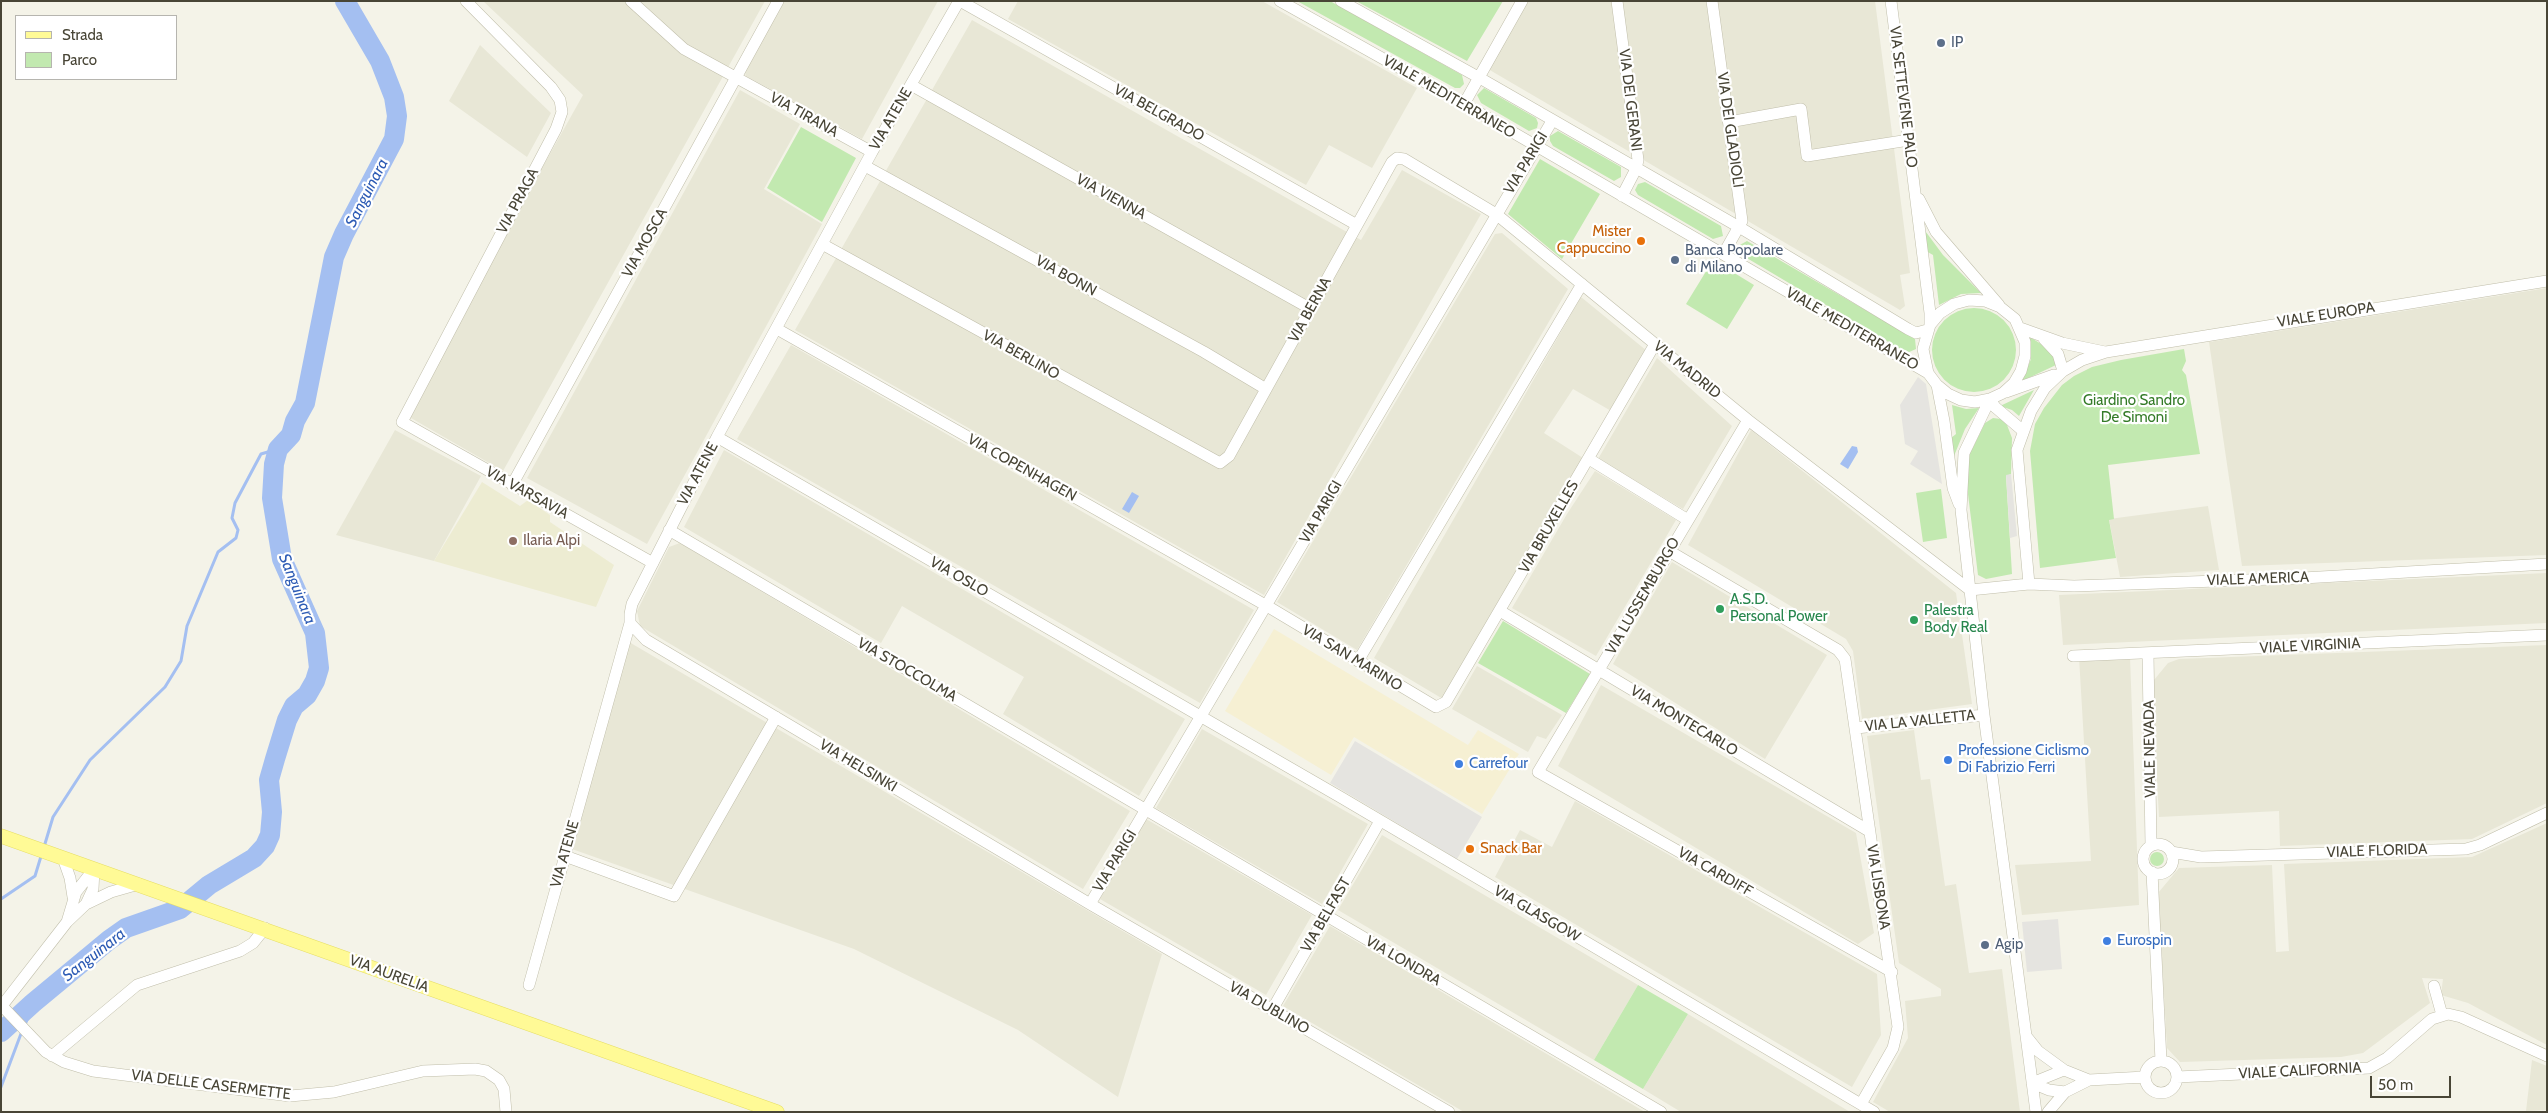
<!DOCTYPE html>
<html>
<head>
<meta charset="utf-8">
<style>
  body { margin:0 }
  #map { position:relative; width:2548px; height:1113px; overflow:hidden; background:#f4f3e8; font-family:Cabin,sans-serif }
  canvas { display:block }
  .frame { position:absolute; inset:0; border:2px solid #484536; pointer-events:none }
  .legend { position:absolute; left:15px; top:15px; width:162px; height:65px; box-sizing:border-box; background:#fff; border:1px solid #b6b5af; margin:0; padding:6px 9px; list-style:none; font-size:15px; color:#484536 }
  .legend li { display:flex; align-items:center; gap:10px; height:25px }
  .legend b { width:25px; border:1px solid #b6b5af }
  .scale { position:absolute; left:2370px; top:1076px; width:81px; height:22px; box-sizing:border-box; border:2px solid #484536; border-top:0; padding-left:6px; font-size:15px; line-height:18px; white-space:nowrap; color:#484536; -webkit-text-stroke:4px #fff; paint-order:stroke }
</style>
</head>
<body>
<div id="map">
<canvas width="2548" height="1113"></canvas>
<div class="frame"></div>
<ul class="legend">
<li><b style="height:6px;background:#fffa96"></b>Strada</li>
<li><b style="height:14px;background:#c2e9b0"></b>Parco</li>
</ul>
<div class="scale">50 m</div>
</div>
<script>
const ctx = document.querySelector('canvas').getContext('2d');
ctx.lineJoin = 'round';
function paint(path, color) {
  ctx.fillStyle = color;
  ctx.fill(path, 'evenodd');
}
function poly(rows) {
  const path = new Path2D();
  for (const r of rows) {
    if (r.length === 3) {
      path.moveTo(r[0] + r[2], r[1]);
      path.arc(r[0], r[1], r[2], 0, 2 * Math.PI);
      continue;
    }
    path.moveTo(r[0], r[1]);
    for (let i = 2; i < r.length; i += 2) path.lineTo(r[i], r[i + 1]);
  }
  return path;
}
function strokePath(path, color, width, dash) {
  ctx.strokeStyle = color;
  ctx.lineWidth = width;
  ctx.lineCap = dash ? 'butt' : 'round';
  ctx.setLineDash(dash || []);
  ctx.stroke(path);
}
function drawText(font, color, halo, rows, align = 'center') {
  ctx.font = font + ' Cabin,sans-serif';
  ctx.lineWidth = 4.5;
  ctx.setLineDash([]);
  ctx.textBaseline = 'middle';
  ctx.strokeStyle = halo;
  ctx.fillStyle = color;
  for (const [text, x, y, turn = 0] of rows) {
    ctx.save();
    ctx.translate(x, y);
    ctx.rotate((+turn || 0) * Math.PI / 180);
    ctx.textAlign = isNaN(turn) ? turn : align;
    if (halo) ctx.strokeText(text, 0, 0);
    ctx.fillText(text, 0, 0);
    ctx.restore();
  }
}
const residential = poly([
  [483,1,765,1,503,471,404,414,583,95],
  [783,1,938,1,862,139,746,76,744,70],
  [1018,1,1262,1,1417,88,1372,168,1329,145,1306,185,1008,19],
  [1528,1,1875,1,1910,273,1900,275,1905,306,1900,310,1488,69],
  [972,20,1361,240,1402,170,1481,214,1264,595,795,330],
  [480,45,551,113,527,157,449,101],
  [740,90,800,124,764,189,822,224,647,544,527,478],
  [1502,233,1568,289,1357,650,1277,602,1495,234],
  [2547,288,2547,555,2242,566,2209,342],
  [1581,297,1647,351,1613,412,1573,389,1544,433,1583,458,1443,699,1374,658],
  [791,345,1254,610,1200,703,737,439],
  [1657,358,1732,426,1683,509,1598,459],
  [395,430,481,476,434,561,336,535],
  [1751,430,1956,593,1972,704,1862,719,1853,651,1846,639,1688,545],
  [724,450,1185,719,1139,796,1003,714,1024,677,902,606,881,643,684,527],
  [1595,471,1676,520,1596,656,1512,608,1567,514],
  [2208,506,2219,570,2120,577,2109,519],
  [680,543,1130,811,1083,889,640,626,637,611,669,547],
  [1672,562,1827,655,1765,759,1613,664],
  [2547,573,2547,623,2063,645,2059,595],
  [629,642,1162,954,1118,1097,1018,1030,854,949,572,849],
  [2547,645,2547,803,2472,839,2280,846,2279,811,2159,817,2152,690,2154,680,2168,663,2179,659],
  [2079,657,2130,657,2139,905,2022,915,2015,865,2091,861],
  [1477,666,1562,715,1546,739,1537,736,1528,752,1452,709],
  [1601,685,1856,833,1874,933,1858,944,1558,766],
  [1202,729,1368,824,1322,904,1156,808],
  [1914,730,1921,780,1930,779,1945,886,1956,884,1969,973,2002,969,2020,1112,1890,1112,1873,1102,1908,1038,1905,1001,1941,996,1941,989,1899,963,1867,736],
  [1575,801,1877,974,1881,1035,1852,1087,1495,877,1520,830,1552,847],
  [1146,819,1312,915,1266,995,1100,899],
  [2547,823,2547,1045,2468,1003,2441,995,2443,979,2422,978,2430,1003,2363,1053,2341,1057,2180,1062,2167,1048,2158,893,2179,868,2272,865,2276,952,2289,951,2284,864,2472,857],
  [1382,835,1638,985,1594,1060,1338,910],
  [1330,926,1645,1112,1464,1112,1283,1006],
  [1688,1014,1850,1112,1681,1112,1643,1089],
  [2532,1060,2547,1066,2547,1110,2526,1111]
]);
const commercial = poly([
  [1274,629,1468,745,1478,730,1519,754,1482,814,1354,737,1331,775,1225,711]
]);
const education = poly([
  [482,482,520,506,528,500,550,515,550,522,614,565,596,607,434,561]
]);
const green = poly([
  [1297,1,1330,1,1462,75,1464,84,1460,88,1455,88],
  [1356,1,1503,1,1467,61],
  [1484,88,1536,118,1538,123,1537,128,1529,131,1481,103,1477,95],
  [801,127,856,158,822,222,767,188],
  [1558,131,1621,167,1621,177,1614,181,1553,146,1550,141,1550,136],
  [1540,159,1600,194,1562,259,1508,214],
  [1645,182,1721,226,1723,236,1713,239,1638,195,1635,190,1638,184],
  [1923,228,1943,255,1981,293,1961,294,1939,305,1933,255,1926,251],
  [1747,241,1915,339,1916,349,1907,353,1740,254,1738,246],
  [1713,260,1754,285,1727,329,1686,304],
  [1974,350,42],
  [2030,337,2052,351,2056,365,2022,381,2031,359],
  [2184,349,2186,361,2182,370,2186,375,2200,454,2108,465,2114,519,2109,520,2116,558,2040,568,2030,451,2035,424,2044,408,2062,385,2074,376,2092,367,2121,360],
  [2034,390,2019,416,2012,410,2000,406],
  [1952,405,1966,409,1979,408,1965,429,1954,456,1951,438,1956,434],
  [1993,418,2001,419,2007,425,2012,438,2011,474,2006,476,2012,574,1986,579,1978,575,1965,470,1968,457,1985,423],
  [1941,489,1947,538,1923,542,1916,493],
  [1503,621,1590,674,1566,713,1478,663],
  [2157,859,7],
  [1638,985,1688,1014,1643,1089,1594,1060]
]);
const parking = poly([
  [1918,377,1926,384,1942,484,1910,464,1918,451,1905,444,1900,405],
  [2011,474,2017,536,2010,538,2006,475],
  [1355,741,1482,817,1457,859,1330,783],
  [2058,919,2062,969,2027,972,2022,922]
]);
const water = poly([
  [1852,446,1857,447,1858,452,1848,469,1840,464],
  [1132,492,1139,496,1129,513,1122,509]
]);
const stream = poly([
  [44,847,53,817,90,760,165,687,181,661,187,626,218,552,236,538,238,530,232,518,235,503,261,454,278,449],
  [1,899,35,876,42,853],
  [25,1025,33,1003],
  [1,1087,22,1031]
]);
const river = poly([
  [1,1032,33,1003,109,940,126,928,180,909,209,885,254,858,265,846,270,835,272,812,269,780,275,759,287,720,294,706,307,695,315,681,319,668,315,633,282,559,272,498,274,464,278,449,291,435,295,421,305,403,334,257,344,234,394,139,397,116,394,97,380,61,345,1]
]);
const minor = poly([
  [466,1,551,87,560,100,562,112,556,129,402,422,653,563],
  [631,1,684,49,872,152],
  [960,1,1357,225],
  [1280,1,1464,104,1928,373],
  [1341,1,1478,77,1739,227,1908,329,1916,333,1927,330],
  [1617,1,1638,160,1636,169,1622,196],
  [1712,1,1742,221,1724,253],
  [1891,1,1930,313,1930,325,1923,349,1928,373,1937,385,1948,394,1961,400,1975,402,1990,399,2003,393,2014,383,2021,371,2025,356,2025,342,2015,319,2000,307,1985,301,1969,300,1954,304,1940,313,1930,325],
  [911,85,1311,309],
  [1464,104,1522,1],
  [1729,122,1801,109,1807,156,1909,140],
  [865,166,1204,352,1266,389],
  [1919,199,1936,232,1999,305],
  [822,244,1220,463,1229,456,1392,162,1397,158,1404,159,1496,214,1748,420,1970,590],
  [2020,328,2062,343,2105,352],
  [777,329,1267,606,1436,707,1446,702,1655,344],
  [2044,339,2058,354,2063,371],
  [1937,385,1944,421,1953,488,1959,504],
  [2006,392,2054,375],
  [1990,399,1964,453,1961,510,1984,715,2036,1112],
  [1990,399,1995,407,2022,430],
  [1748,420,1538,772,1892,972],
  [717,437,1342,798,1874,1112],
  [1589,459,1688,520],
  [512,485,778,1],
  [669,530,1661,1112],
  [1669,551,1838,650,1845,659,1898,1027,1893,1048,1861,1104],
  [2029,584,2017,450,2031,411,2045,388,2063,371,2082,360,2106,352,2547,281],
  [1970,590,2029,584,2074,586,2303,578,2547,564],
  [1500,611,1869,831],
  [630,623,646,640,1090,904,1449,1112],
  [2148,653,2151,846],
  [2073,656,2547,635],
  [1358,661,1582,284],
  [1856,728,1984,715],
  [2158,859,15],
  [2171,852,2201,857,2466,849,2480,845,2547,813],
  [565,856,674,896,776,717],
  [63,858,70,878,73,897],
  [2152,872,2161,1061],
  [86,904,93,889,94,869],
  [1090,904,1552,121],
  [67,922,76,892,94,869],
  [529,985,630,623,630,614,632,604,717,437,822,244,872,152,959,1],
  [2434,986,2442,1015],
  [2,1006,46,1052,64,1062,93,1071,290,1096,334,1092,423,1071,475,1069,486,1071,499,1080,504,1089,506,1112],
  [1,1007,67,922,86,904,111,892,139,884],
  [1272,1010,1380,821],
  [2026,1036,2038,1051,2064,1070,2089,1080,2145,1077],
  [52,1056,137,985,240,951,253,943,265,928],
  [2161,1077,16],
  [2177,1077,2369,1068,2387,1058,2432,1019,2448,1014,2461,1017,2547,1056],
  [2032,1083,2049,1090,2065,1092],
  [2032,1083,2064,1070],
  [2048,1112,2065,1092,2089,1080]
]);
const major = poly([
  [1,836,777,1112]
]);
const markers = [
  [1941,43,5,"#5c6f8a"],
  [1641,241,5,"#e8710a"],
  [1675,260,5,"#5c6f8a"],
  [513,541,5,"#8d6e63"],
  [1720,609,5,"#2e9e5b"],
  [1914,620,5,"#2e9e5b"],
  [1948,760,5,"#3f7fe0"],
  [1459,764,5,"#3f7fe0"],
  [1470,849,5,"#e8710a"],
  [2107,941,5,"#3f7fe0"],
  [1985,945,5,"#5c6f8a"]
];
const serviceNames = [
  ["IP",1951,43],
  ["Banca Popolare",1685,251],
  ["di Milano",1685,268],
  ["Agip",1995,945]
];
const streetNames = [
  ["VIALE MEDITERRANEO",1449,97,30],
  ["VIA SETTEVENE PALO",1903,97,83],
  ["VIA DEI GERANI",1630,100,83],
  ["VIA BELGRADO",1159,113,29],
  ["VIA TIRANA",804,115,29],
  ["VIA ATENE",891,119,-60],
  ["VIA DEI GLADIOLI",1730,130,82],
  ["VIA PARIGI",1526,163,-59],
  ["VIA VIENNA",1111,197,29],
  ["VIA PRAGA",518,201,-62],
  ["VIA MOSCA",645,243,-61],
  ["VIA BONN",1066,276,29],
  ["VIA BERNA",1310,310,-61],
  ["VIALE EUROPA",2326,315,-9],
  ["VIALE MEDITERRANEO",1852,329,30],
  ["VIA BERLINO",1021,355,29],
  ["VIA MADRID",1687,370,39],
  ["VIA COPENHAGEN",1022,468,29],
  ["VIA ATENE",698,474,-62],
  ["VIA VARSAVIA",527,493,29],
  ["VIA PARIGI",1321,512,-60],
  ["VIA BRUXELLES",1549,527,-60],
  ["VIA OSLO",959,577,30],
  ["VIALE AMERICA",2258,579,-2],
  ["VIA LUSSEMBURGO",1643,596,-60],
  ["VIALE VIRGINIA",2310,646,-3],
  ["VIA SAN MARINO",1352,658,31],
  ["VIA STOCCOLMA",907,670,30],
  ["VIA MONTECARLO",1684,721,31],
  ["VIA LA VALLETTA",1920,721,-6],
  ["VIALE NEVADA",2150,749,-91],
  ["VIA HELSINKI",858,766,31],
  ["VIALE FLORIDA",2377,851,-2],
  ["VIA ATENE",565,854,-74],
  ["VIA PARIGI",1115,861,-59],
  ["VIA CARDIFF",1715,872,30],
  ["VIA LISBONA",1878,887,81],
  ["VIA GLASGOW",1537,914,30],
  ["VIA BELFAST",1326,915,-60],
  ["VIA LONDRA",1403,961,30],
  ["VIA AURELIA",389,974,20],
  ["VIA DUBLINO",1269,1008,30],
  ["VIALE CALIFORNIA",2300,1071,-3],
  ["VIA DELLE CASERMETTE",211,1085,7]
];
const foodNames = [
  ["Mister",1631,232],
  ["Cappuccino",1631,249],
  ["Snack Bar",1480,849,"left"]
];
const parkNames = [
  ["Giardino Sandro",2134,401],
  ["De Simoni",2134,418]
];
const educationNames = [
  ["Ilaria Alpi",523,541]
];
const leisureNames = [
  ["A.S.D.",1730,600],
  ["Personal Power",1730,617],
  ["Palestra",1924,611],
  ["Body Real",1924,628]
];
const shopNames = [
  ["Professione Ciclismo",1958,751],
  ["Di Fabrizio Ferri",1958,768],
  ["Carrefour",1469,764],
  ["Eurospin",2117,941]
];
const waterNames = [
  ["Sanguinara",367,193,-63],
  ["Sanguinara",297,589,68],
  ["Sanguinara",94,955,-38]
];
paint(residential, '#e8e7d6');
paint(commercial, '#f6f0d3');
paint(education, '#edecd2');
paint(green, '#c2e9b0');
paint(parking, '#e5e4e0');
paint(water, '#a4bff1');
strokePath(stream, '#a4bff1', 3);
strokePath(river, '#a4bff1', 20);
strokePath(minor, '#c0beaa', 12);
strokePath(major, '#e5dd65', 15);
strokePath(minor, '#fff', 11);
strokePath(major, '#fffa96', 14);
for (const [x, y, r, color] of markers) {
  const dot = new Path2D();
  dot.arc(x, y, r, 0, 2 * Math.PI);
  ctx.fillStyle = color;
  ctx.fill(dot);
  strokePath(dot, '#fff', 2);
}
drawText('15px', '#4e5e75', '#fff', serviceNames, 'left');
drawText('15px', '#484536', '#fff', streetNames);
drawText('15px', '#c56008', '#fff', foodNames, 'right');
drawText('15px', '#347b28', '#fff', parkNames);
drawText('15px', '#785e54', '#fff', educationNames, 'left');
drawText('15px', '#27864d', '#fff', leisureNames, 'left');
drawText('15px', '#366cbe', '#fff', shopNames, 'left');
drawText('italic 16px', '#2e5cb5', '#fff', waterNames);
</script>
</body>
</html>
